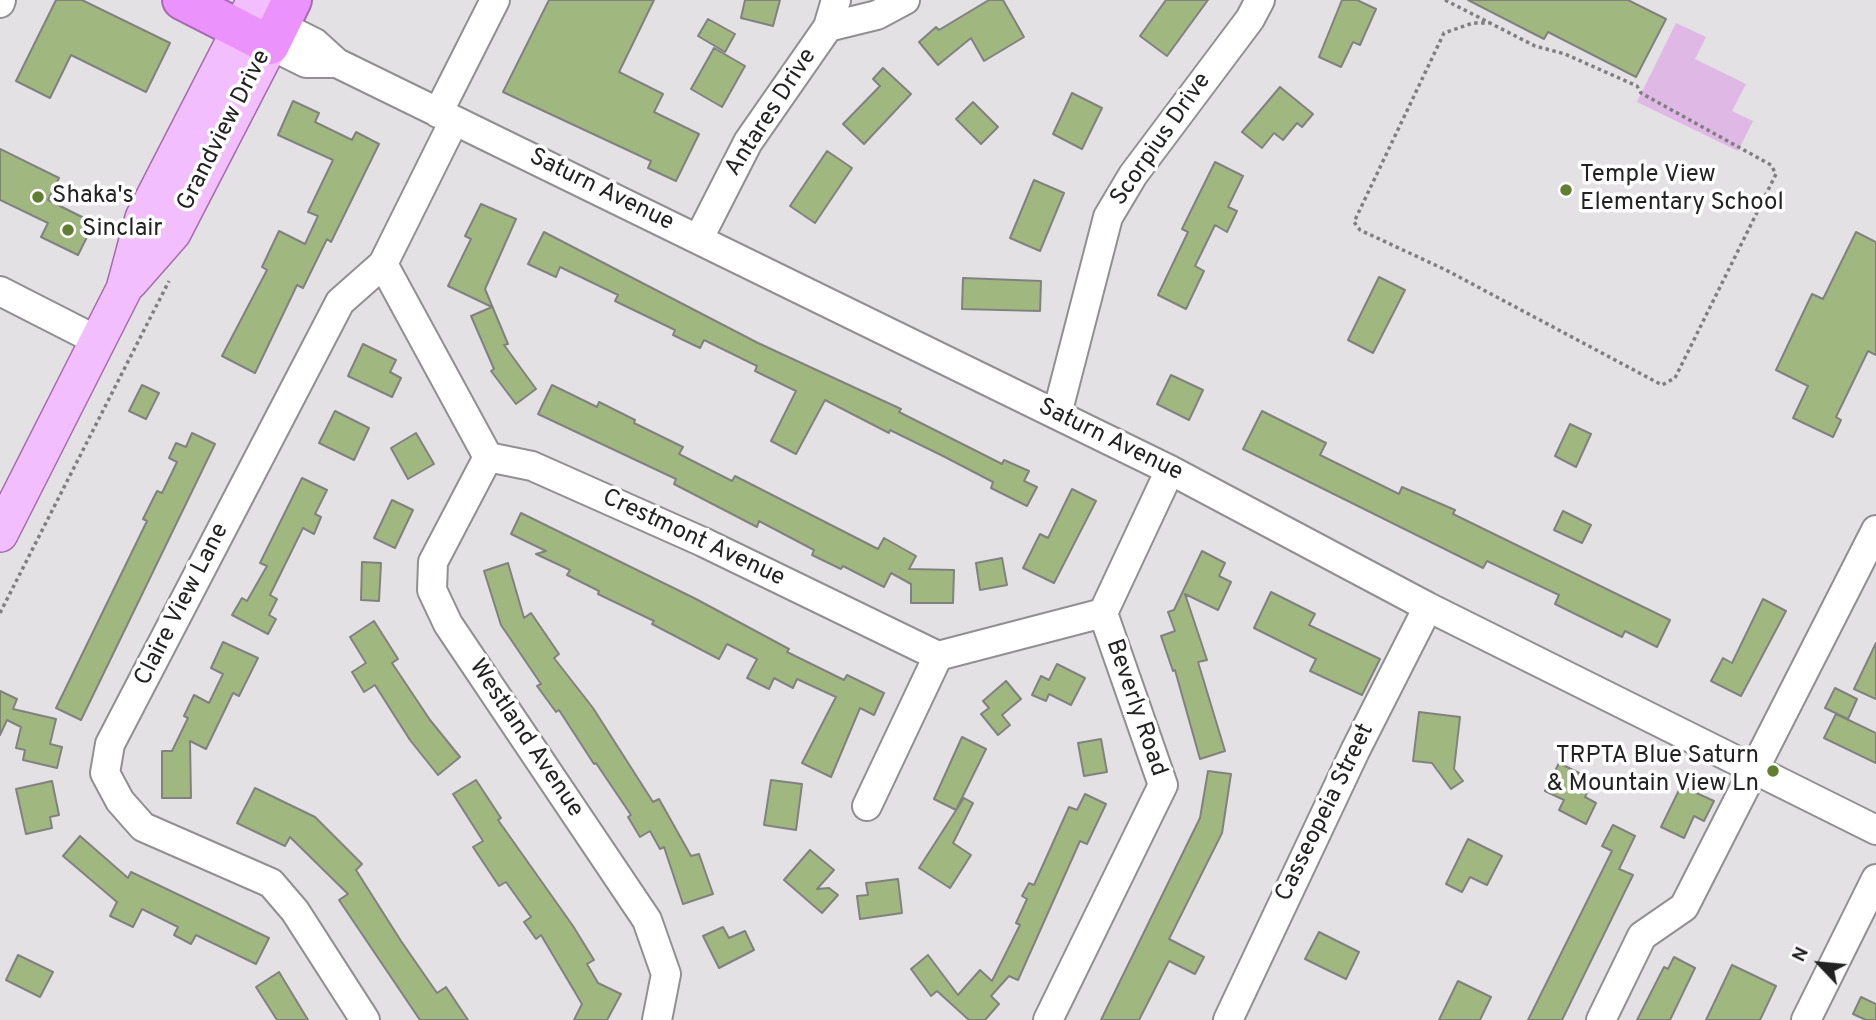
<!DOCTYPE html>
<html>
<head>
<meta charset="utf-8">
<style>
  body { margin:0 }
  #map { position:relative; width:1876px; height:1020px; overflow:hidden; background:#e3e1e3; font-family:Overpass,sans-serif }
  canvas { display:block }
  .north { position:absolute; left:1785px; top:929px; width:70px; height:70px; -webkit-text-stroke:5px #fff; paint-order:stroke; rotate:296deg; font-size:19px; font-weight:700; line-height:28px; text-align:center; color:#232223 }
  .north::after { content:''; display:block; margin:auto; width:24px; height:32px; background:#232223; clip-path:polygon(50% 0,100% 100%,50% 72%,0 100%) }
</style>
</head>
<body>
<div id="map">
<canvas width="1876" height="1020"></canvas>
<div class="north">N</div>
</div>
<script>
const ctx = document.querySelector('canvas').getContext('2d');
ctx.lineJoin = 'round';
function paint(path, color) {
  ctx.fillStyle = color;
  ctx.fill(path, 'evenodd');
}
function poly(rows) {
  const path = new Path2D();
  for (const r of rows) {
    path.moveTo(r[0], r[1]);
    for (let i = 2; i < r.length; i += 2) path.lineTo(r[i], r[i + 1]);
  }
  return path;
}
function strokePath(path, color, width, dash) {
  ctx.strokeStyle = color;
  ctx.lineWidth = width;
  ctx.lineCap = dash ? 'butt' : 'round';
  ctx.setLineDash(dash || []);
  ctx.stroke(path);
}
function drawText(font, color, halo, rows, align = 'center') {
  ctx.font = font + ' Overpass,sans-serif';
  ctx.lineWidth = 7;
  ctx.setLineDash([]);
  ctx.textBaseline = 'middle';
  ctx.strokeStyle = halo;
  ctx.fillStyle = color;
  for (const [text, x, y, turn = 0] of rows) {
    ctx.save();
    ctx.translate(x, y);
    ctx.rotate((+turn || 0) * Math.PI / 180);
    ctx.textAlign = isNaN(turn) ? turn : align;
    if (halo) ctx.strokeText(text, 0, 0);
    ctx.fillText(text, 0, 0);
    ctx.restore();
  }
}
const green = poly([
  [1676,23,1706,37,1695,59,1746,84,1732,111,1753,121,1738,151,1637,102]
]);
const building = poly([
  [56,0,82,0,170,43,146,92,71,55,50,98,16,81,56,0],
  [549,0,654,0,619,72,663,94,654,112,699,134,676,181,648,168,651,161,503,92,549,0],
  [745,0,780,0,773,26,741,18,745,0],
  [989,0,1003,0,1024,37,984,61,971,38,938,65,919,42,936,27,939,30,989,0],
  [1166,0,1208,0,1167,56,1140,36,1166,0],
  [1342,0,1357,0,1376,9,1360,45,1353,42,1341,67,1319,57,1342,0],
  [1468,0,1628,0,1666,19,1636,77,1548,32,1544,39,1468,0],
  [708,19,735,34,725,52,698,36,708,19],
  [714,48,745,66,722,107,691,89,714,48],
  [883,68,911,94,864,144,843,124,880,86,873,79,883,68],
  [1280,87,1313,114,1302,127,1297,123,1283,140,1274,133,1262,148,1242,132,1280,87],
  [1072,93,1102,108,1082,149,1053,134,1072,93],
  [293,101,319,113,315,122,352,140,356,132,379,144,331,242,327,239,303,288,297,285,255,373,222,356,267,270,262,267,279,231,305,244,318,216,308,212,333,160,278,135,293,101],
  [973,102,998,127,981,144,956,119,973,102],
  [0,149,59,178,48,200,94,223,78,255,41,237,48,223,0,200,0,149],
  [827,151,852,168,815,223,790,206,827,151],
  [1215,162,1243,176,1228,207,1237,211,1227,232,1215,225,1195,266,1204,271,1186,309,1158,295,1188,232,1182,229,1215,162],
  [1034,180,1064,193,1040,251,1010,238,1034,180],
  [481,204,516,219,485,289,508,344,504,345,536,389,516,404,491,371,494,369,471,316,492,307,448,286,471,239,465,236,481,204],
  [544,232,758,343,901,409,899,412,1002,464,1004,460,1029,471,1024,481,1037,487,1027,506,991,488,993,482,943,456,890,430,889,433,825,400,796,454,771,441,796,391,755,371,757,366,704,340,700,348,673,335,675,330,615,301,618,295,560,267,556,277,528,264,544,232],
  [1856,232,1876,242,1876,355,1868,351,1836,417,1841,420,1833,437,1793,418,1808,386,1776,370,1812,294,1823,299,1856,232],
  [1379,277,1405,290,1373,353,1348,340,1379,277],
  [963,278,1041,281,1040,311,962,309,963,278],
  [363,344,396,360,390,372,401,378,392,397,348,376,363,344],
  [1171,375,1203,390,1189,420,1157,404,1171,375],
  [142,385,159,393,146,419,129,411,142,385],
  [552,385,597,407,599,402,635,420,634,423,683,447,679,454,732,481,735,476,878,549,884,538,916,556,909,569,954,570,953,603,911,603,911,584,891,573,884,587,843,566,841,569,812,555,814,550,759,521,757,527,674,484,676,479,538,414,552,385],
  [335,411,369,428,354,460,319,443,335,411],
  [1262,411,1326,443,1320,455,1399,494,1402,487,1455,510,1453,514,1670,620,1657,647,1625,631,1622,637,1555,604,1559,595,1487,561,1483,568,1243,449,1262,411],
  [1570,424,1591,434,1576,467,1555,456,1570,424],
  [192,433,215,444,81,720,56,708,147,521,143,519,157,491,162,493,177,462,169,458,176,443,186,447,192,433],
  [416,433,434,464,408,479,391,448,416,433],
  [302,478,327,490,315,514,321,517,314,534,303,528,270,595,277,599,269,615,276,619,268,634,232,615,242,598,247,601,267,566,260,563,302,478],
  [1072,489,1096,501,1054,583,1023,568,1040,534,1048,538,1072,489],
  [392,500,413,510,395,548,374,538,392,500],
  [1563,511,1591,525,1582,543,1554,530,1563,511],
  [521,513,696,599,789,649,787,652,844,680,847,675,884,693,874,715,860,708,831,777,802,763,836,697,797,679,793,688,774,678,769,689,747,678,757,659,727,644,719,659,652,624,654,621,598,594,599,591,567,575,570,570,536,554,546,551,511,534,521,513],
  [1202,551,1225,563,1219,576,1231,582,1218,610,1185,594,1207,660,1198,662,1225,751,1200,759,1175,670,1173,671,1161,636,1175,631,1168,612,1174,610,1202,551],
  [1002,558,1007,585,980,590,976,563,1002,558],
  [362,562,381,563,379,601,361,600,362,562],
  [508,563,524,618,531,613,559,654,554,658,593,708,653,802,659,799,691,856,699,854,713,894,683,904,664,847,660,849,650,831,640,837,628,817,631,815,596,763,594,764,559,710,556,712,537,686,541,684,501,625,484,571,508,563],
  [1271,592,1315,614,1309,625,1380,659,1362,695,1310,671,1316,659,1254,628,1271,592],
  [1763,599,1786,611,1741,696,1711,681,1723,658,1732,663,1763,599],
  [374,621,398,659,392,663,430,720,460,757,438,775,410,740,375,685,364,692,352,672,366,663,350,637,374,621],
  [223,642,258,658,239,696,233,693,206,749,190,741,191,798,162,798,162,751,172,751,188,718,184,716,194,695,209,703,223,674,211,668,223,642],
  [1876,643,1876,699,1854,689,1876,643],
  [1057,664,1085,678,1071,705,1049,694,1046,701,1032,695,1041,676,1049,680,1057,664],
  [1006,681,1021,699,1002,715,1010,725,998,735,981,714,989,708,983,701,1006,681],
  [1835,688,1857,699,1848,719,1825,708,1835,688],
  [0,691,17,699,13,709,56,719,50,744,62,747,57,768,23,760,25,750,16,748,21,727,7,720,0,735,0,691],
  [1419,712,1460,717,1454,769,1463,781,1451,789,1432,763,1413,761,1419,712],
  [1836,714,1876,733,1876,763,1824,738,1836,714],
  [962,737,986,749,956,810,934,799,962,737],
  [1101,739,1107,772,1084,776,1078,743,1101,739],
  [1559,763,1593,780,1585,797,1596,803,1586,824,1559,810,1564,800,1545,791,1559,763],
  [1208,771,1231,774,1222,833,1169,939,1204,957,1195,974,1169,961,1139,1020,1101,1020,1200,818,1208,771],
  [476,780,501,818,498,820,573,926,594,960,587,964,598,983,621,994,607,1020,574,1020,582,1004,541,935,536,939,524,922,531,917,506,882,499,886,473,847,483,841,453,794,476,780],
  [771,780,802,784,796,830,764,825,771,780],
  [52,781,59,815,50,817,52,828,26,834,16,789,52,781],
  [1681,786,1714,801,1704,821,1694,816,1684,838,1661,827,1681,786],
  [255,788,315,817,362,864,356,870,401,941,437,993,446,987,468,1020,420,1020,339,900,348,894,290,837,285,846,237,823,255,788],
  [1085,794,1106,804,1087,844,1080,841,1018,980,1009,976,991,996,999,1004,985,1020,969,1020,937,991,931,996,911,969,928,955,958,995,980,970,992,981,1020,925,1016,923,1027,899,1022,896,1029,883,1034,885,1069,807,1077,810,1085,794],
  [964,798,973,803,953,843,971,855,950,888,919,868,964,798],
  [1613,825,1635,836,1619,869,1633,875,1562,1020,1528,1020,1612,851,1602,846,1613,825],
  [80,836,128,878,131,872,269,938,256,964,196,935,191,944,174,935,178,927,142,909,133,927,110,916,117,902,63,856,80,836],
  [1468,839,1502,856,1487,885,1470,877,1462,892,1446,884,1468,839],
  [810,850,834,870,817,889,829,888,838,895,822,913,784,880,810,850],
  [898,879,902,913,860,919,857,896,868,895,866,883,898,879],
  [723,927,729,938,745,931,754,950,719,968,703,936,723,927],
  [1319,932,1359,952,1346,979,1305,959,1319,932],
  [18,955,53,972,40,997,6,980,18,955],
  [1674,957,1695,968,1670,1020,1637,1020,1664,967,1668,969,1674,957],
  [1732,965,1776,986,1760,1020,1706,1020,1732,965],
  [279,972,308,1020,277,1020,256,987,279,972],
  [1458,981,1491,997,1480,1020,1439,1020,1458,981],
  [1861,997,1876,1004,1876,1020,1866,1020,1853,1014,1861,997]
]);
const path = poly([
  [1445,0,1535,46,1565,54,1637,86,1641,93,1771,165,1776,174,1675,378,1662,385,1446,270,1360,230,1354,222,1444,33,1473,23,1489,23],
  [0,613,169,281]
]);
const minor = poly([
  [836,0,828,27,877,15,905,0],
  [0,3,1,0],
  [279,25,315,43,337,63,1170,470,1428,607,1876,830],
  [270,45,306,63,337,63],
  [438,113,495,0],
  [699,238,748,142,828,27],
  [383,264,488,457],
  [0,291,98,341],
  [1057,414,1108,217,1133,175,1250,19,1260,0],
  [488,457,532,466,703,542,938,656,1103,613],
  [488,457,433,562,432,590,448,624,647,920,666,974,657,1020],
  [867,806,938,656],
  [365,1020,295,911,271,883,143,827,120,801,105,773,110,744,340,302,383,264,454,121],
  [1048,1020,1163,785,1103,613,1170,470],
  [1228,1020,1355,751,1428,607],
  [1601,1020,1642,936,1684,907,1876,530],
  [1806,1020,1876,879]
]);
const major = poly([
  [130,282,173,233,270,45],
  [0,534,124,289,143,218,255,0]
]);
const highway = poly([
  [182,0,270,45,292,0]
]);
const markers = [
  [1566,190,7,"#627e32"],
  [38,197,7,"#627e32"],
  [68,230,7,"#627e32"],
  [1773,771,7,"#627e32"]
];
const streetNames = [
  ["Antares Drive",772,113,-57],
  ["Grandview Drive",225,131,-63],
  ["Scorpius Drive",1162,140,-55],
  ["Saturn Avenue",601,191,26],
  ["Saturn Avenue",1110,441,26],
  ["Crestmont Avenue",693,539,25],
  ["Claire View Lane",183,605,-63],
  ["Beverly Road",1135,708,71],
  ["Westland Avenue",525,739,56],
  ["Casseopeia Street",1326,813,-64]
];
const poiNames = [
  ["Temple View",1580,176],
  ["Elementary School",1580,204],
  ["Shaka's",52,197],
  ["Sinclair",82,230],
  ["TRPTA Blue Saturn",1759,757,"right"],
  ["& Mountain View Ln",1759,785,"right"]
];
paint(green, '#dfb8e6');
paint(building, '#a0b87f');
strokePath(building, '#818280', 2);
strokePath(minor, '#918f92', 32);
strokePath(major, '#a56bb0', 38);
strokePath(highway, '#a56bb0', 42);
strokePath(path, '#807e80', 3.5, [3.5, 3.5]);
strokePath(minor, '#fff', 28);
strokePath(major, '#f3befd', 35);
strokePath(highway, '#eb92fc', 38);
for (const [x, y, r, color] of markers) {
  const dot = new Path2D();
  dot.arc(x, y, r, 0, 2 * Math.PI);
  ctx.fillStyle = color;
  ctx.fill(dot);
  strokePath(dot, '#fff', 2.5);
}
drawText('24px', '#232223', '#fff', streetNames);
drawText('24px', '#232223', '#fff', poiNames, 'left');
</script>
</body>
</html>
